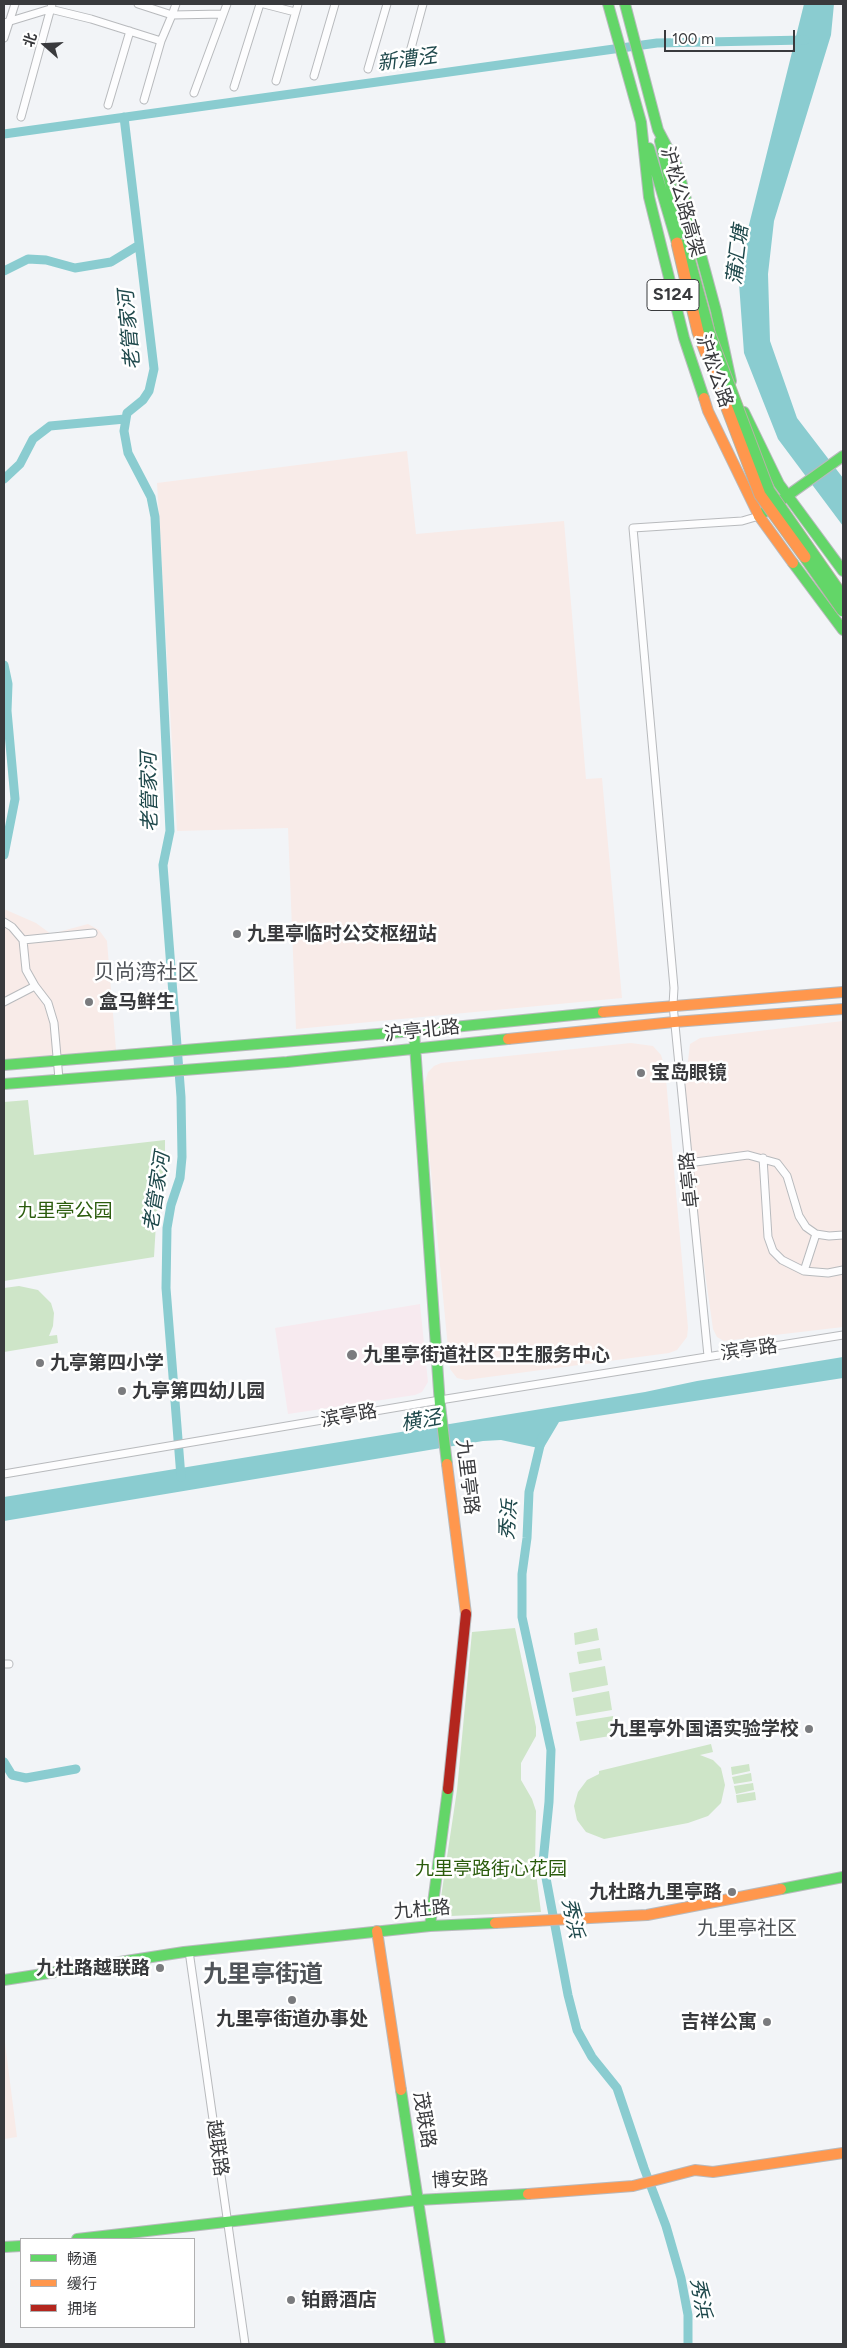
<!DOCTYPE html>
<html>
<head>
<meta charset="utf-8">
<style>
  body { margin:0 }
  #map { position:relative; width:847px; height:2348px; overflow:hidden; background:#f2f4f7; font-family:Figtree,"Noto Sans SC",sans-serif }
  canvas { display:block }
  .frame { position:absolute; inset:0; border:5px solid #393a3d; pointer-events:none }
  .legend { position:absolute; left:20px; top:2238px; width:175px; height:90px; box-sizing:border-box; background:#fff; border:1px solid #b0b0b1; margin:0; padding:6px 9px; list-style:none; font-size:15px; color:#393a3d }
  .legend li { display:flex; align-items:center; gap:10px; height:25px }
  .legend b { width:25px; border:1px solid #b0b0b1 }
  .north { position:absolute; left:20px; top:20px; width:50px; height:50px; -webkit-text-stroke:4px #fff; paint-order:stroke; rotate:289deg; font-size:14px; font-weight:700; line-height:20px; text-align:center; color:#393a3d }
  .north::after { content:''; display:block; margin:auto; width:18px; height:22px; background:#393a3d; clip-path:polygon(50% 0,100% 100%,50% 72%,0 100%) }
  .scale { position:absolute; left:664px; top:30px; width:131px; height:22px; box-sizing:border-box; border:2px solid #393a3d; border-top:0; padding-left:6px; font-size:15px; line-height:18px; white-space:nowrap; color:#393a3d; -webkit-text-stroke:4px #fff; paint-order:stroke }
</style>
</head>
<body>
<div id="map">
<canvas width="847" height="2348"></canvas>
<div class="frame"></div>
<ul class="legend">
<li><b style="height:6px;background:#63d668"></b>畅通</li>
<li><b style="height:6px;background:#ff974d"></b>缓行</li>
<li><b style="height:6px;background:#b3261e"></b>拥堵</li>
</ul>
<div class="north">北</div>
<div class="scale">100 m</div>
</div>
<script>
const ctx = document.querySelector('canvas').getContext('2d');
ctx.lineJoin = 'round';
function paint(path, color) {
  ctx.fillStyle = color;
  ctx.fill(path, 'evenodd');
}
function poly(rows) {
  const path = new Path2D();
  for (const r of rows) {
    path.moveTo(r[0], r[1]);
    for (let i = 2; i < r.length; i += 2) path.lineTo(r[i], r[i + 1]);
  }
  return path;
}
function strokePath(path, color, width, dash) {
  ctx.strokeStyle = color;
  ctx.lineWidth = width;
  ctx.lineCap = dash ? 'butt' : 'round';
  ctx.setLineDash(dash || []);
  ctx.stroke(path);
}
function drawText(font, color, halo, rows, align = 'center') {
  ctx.font = font + ' Figtree,"Noto Sans SC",sans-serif';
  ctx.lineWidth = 5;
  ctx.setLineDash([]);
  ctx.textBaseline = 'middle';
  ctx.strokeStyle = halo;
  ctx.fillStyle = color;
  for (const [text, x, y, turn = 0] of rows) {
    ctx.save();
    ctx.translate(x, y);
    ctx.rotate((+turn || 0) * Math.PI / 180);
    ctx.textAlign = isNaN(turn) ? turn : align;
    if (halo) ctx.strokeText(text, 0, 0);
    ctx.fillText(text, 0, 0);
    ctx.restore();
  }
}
const commercial = poly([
  [407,451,416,534,564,521,586,779,602,778,622,998,296,1029,288,828,177,831,157,483],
  [4,909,36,923,51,934,88,924,99,930,107,941,116,1050,4,1059],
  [843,1021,843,1327,724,1341,717,1337,713,1329,682,1111,690,1044,700,1038],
  [631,1043,653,1046,661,1055,665,1068,688,1328,687,1337,677,1350,669,1353,466,1380,457,1378,450,1369,423,1089,428,1072,434,1066,441,1063],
  [4,2035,17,2137,4,2139]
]);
const medical = poly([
  [420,1304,428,1382,422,1392,415,1395,288,1414,275,1328]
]);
const green = poly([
  [28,1100,34,1155,165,1140,165,1165,157,1206,154,1257,4,1281,4,1102],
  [19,1286,38,1290,51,1303,54,1313,53,1326,49,1336,57,1335,58,1343,4,1352,4,1288],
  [515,1628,536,1727,536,1736,521,1763,521,1780,532,1799,536,1811,535,1865,541,1912,451,1916,443,1911,440,1904,457,1790,472,1632],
  [597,1628,599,1640,575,1645,574,1633],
  [600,1648,602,1660,579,1664,577,1652],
  [605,1666,608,1685,572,1692,569,1673],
  [609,1691,612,1710,576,1716,573,1698],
  [613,1716,616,1735,580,1741,576,1722],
  [711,1744,713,1752,700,1755,713,1760,721,1768,725,1785,721,1803,708,1816,688,1823,604,1839,586,1832,577,1820,574,1806,578,1792,587,1780,599,1774,599,1771],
  [749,1764,750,1771,732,1775,731,1767],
  [751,1773,752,1781,734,1784,732,1777],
  [753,1783,754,1790,736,1794,734,1786],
  [755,1792,756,1800,737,1803,736,1795]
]);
const water = poly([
  [804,4,834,4,831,35,774,221,768,274,770,341,797,418,843,478,843,526,778,439,744,353,738,269],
  [843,1357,843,1378,559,1422,543,1449,501,1440,483,1441,4,1521,4,1497,645,1392,697,1381]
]);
const canal = poly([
  [124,117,154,369,149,391,143,400,127,413,124,431,128,453,151,497,155,517,170,831,163,865,181,1097,182,1157,180,1178,171,1205,167,1228,166,1288,181,1477],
  [4,134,657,43,805,40],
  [4,271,28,259,46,260,75,268,111,262,139,245],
  [4,479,20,464,33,439,50,426,125,419],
  [4,665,8,684,7,711,15,799,4,855],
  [542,1437,529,1492,527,1538,522,1574,522,1617,551,1750,549,1802,543,1862,568,1995,577,2030,592,2057,617,2088,644,2168,666,2226,681,2278,688,2315,688,2344],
  [4,1762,12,1775,26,1778,76,1769]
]);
const street = poly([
  [138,4,172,15,176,4],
  [264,4,295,12],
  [4,23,50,9,91,19,161,41,172,15,223,14],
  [4,38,15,4],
  [407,63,423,4],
  [368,69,387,4],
  [314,76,335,4],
  [276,81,298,4],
  [234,87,260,4],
  [194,93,227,4],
  [144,100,161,41],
  [108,105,130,31],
  [21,117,52,4],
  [4,922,12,927,23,940,93,933],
  [23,940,26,970,35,986,48,1003,54,1023,59,1079],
  [4,1002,35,986],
  [763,1158,768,1237,773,1251,782,1260,804,1271,828,1273,843,1270],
  [688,1163,748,1155,777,1163,787,1176,799,1216,806,1227,816,1234,829,1236,843,1235],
  [804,1271,816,1234],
  [708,1356,673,1005,674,988,633,528,742,521,759,516],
  [4,1474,440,1400,843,1335],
  [4,1664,9,1664],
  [189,1951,245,2344]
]);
const fast = poly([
  [608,4,641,122,649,197,684,338,704,398],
  [625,4,658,130,677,166,716,311,731,381],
  [660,141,682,233],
  [649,148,677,243],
  [744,412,779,484,843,571],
  [759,516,843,456],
  [793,563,843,630],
  [414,1031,440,1405,447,1464],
  [4,1065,414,1031,603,1012],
  [4,1084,287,1062,508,1039],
  [781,1889,843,1877],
  [430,1926,448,1789],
  [4,1980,184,1952,430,1926,495,1923],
  [401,2090,440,2344],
  [77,2239,418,2200,528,2194],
  [4,2247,21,2246]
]);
const slow = poly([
  [704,398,708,411,759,516,793,563],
  [603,1012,843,992],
  [508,1039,674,1022,843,1009],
  [447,1464,466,1614],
  [495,1923,647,1915,781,1889],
  [377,1931,401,2090],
  [528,2194,633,2186,695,2170,713,2172,843,2153]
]);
const jam = poly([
  [448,1789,466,1614]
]);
const fastBridge = poly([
  [685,244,709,332,769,491,843,597],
  [805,557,843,611]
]);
const slowBridge = poly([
  [677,243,698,332,760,495,805,557]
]);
const markers = [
  [237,934,5,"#7a7b7e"],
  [89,1002,5,"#7a7b7e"],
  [641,1073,5,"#7a7b7e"],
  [352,1355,6,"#7a7b7e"],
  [40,1363,5,"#7a7b7e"],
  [122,1391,5,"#7a7b7e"],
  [809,1729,5,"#7a7b7e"],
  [732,1892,5,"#7a7b7e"],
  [160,1968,5,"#7a7b7e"],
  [292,2000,5,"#7a7b7e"],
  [767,2022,5,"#7a7b7e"],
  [291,2300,5,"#7a7b7e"]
];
const shields = [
  [673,295,52]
];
const shieldNames = [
  ["S124",673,295]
];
const streetNames = [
  ["沪松公路高架",682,202,74],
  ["沪松公路",714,371,71],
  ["沪亭北路",422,1031,-6],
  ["卓亭路",690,1180,-96],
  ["滨亭路",749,1350,-8],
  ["滨亭路",349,1416,-10],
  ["九里亭路",467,1477,83],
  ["九杜路",422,1910,-5],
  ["茂联路",424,2120,81],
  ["越联路",217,2148,82],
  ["博安路",460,2180,-3]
];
const poiNames = [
  ["九里亭临时公交枢纽站",247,934],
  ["盒马鲜生",99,1002],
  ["宝岛眼镜",651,1073],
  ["九里亭街道社区卫生服务中心",363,1355],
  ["九亭第四小学",50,1363],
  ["九亭第四幼儿园",132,1391],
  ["九里亭外国语实验学校",799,1729,"right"],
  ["九杜路九里亭路",722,1892,"right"],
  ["九杜路越联路",150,1968,"right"],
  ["九里亭街道办事处",292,2019,"center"],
  ["吉祥公寓",757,2022,"right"],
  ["铂爵酒店",301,2300]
];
const parkNames = [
  ["九里亭公园",65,1211],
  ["九里亭路街心花园",491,1869]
];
const waterNames = [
  ["新漕泾",407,60,-8],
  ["蒲汇塘",738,255,-83],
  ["老管家河",130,330,-95],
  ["老管家河",150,792,-91],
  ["老管家河",157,1192,-81],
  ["横泾",421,1421,-10],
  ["秀浜",509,1520,-85],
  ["秀浜",572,1918,78],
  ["秀浜",700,2298,80]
];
const neighbourhoodNames = [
  ["九里亭社区",747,1929]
];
const quarterNames = [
  ["贝尚湾社区",146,973]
];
const districtNames = [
  ["九里亭街道",263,1975]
];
paint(commercial, '#f8ebe8');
paint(medical, '#f7eaef');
paint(green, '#cee5c8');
paint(water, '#8accd0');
strokePath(canal, '#8accd0', 9);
strokePath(street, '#b8babd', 9);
strokePath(fast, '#b8babd', 12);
strokePath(slow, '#b8babd', 12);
strokePath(jam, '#b8babd', 12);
strokePath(street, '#fdfdfe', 7);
strokePath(fast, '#63d668', 10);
strokePath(slow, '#ff974d', 10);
strokePath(jam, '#b3261e', 10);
strokePath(fastBridge, '#b5b2a6', 13, []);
strokePath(slowBridge, '#b5b2a6', 13, []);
strokePath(fastBridge, '#63d668', 11);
strokePath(slowBridge, '#ff974d', 11);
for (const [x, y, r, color] of markers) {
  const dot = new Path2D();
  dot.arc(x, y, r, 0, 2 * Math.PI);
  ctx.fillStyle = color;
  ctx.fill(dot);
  strokePath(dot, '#fff', 2);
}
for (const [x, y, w] of shields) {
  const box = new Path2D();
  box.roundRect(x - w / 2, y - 15.5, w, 31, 4);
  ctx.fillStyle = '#fff';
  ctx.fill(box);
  strokePath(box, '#393a3d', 1);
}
drawText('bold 18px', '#393a3d', null, shieldNames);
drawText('19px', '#393a3d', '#fff', streetNames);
drawText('bold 19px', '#393a3d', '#fff', poiNames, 'left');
drawText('19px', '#2b5c0d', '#fff', parkNames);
drawText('italic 20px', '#1e484b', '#fff', waterNames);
drawText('20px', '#505459', '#fff', neighbourhoodNames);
drawText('21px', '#505459', '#fff', quarterNames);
drawText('bold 24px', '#505459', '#fff', districtNames);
</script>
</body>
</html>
